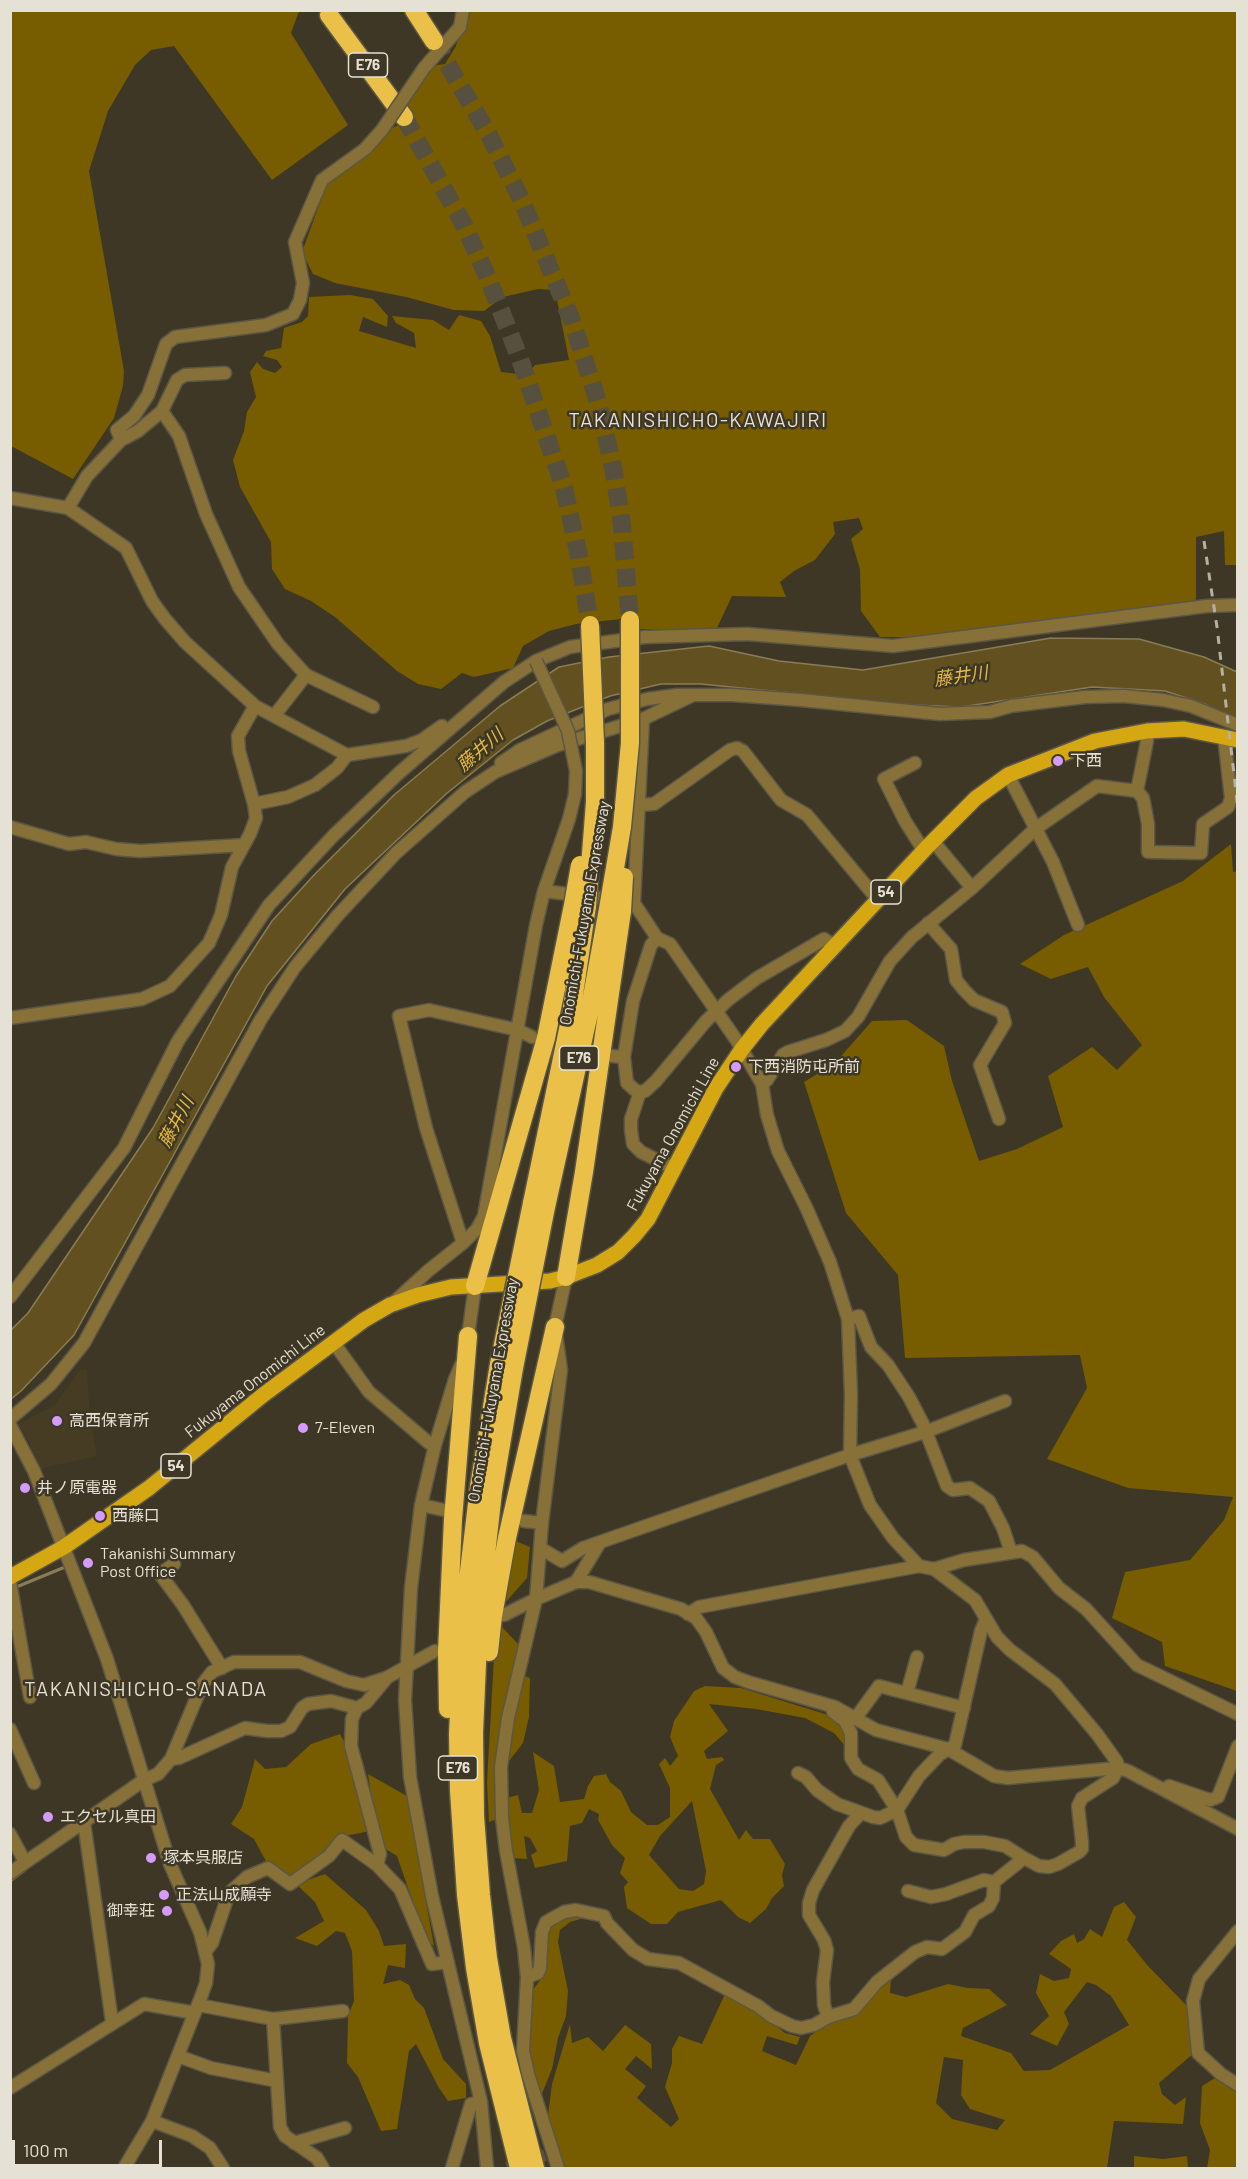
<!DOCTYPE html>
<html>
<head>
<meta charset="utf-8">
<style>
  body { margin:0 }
  #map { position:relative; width:1248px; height:2179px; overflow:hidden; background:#3e3725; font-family:Barlow,sans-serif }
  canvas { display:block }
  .frame { position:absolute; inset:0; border:12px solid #e5e1d5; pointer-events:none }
  .scale { position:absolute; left:12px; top:2140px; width:150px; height:27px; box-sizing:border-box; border:3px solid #e5e1d5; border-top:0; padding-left:8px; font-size:18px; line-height:21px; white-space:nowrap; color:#e5e1d5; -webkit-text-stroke:4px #3e3725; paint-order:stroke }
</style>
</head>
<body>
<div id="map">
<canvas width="1248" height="2179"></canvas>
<div class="frame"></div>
<div class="scale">100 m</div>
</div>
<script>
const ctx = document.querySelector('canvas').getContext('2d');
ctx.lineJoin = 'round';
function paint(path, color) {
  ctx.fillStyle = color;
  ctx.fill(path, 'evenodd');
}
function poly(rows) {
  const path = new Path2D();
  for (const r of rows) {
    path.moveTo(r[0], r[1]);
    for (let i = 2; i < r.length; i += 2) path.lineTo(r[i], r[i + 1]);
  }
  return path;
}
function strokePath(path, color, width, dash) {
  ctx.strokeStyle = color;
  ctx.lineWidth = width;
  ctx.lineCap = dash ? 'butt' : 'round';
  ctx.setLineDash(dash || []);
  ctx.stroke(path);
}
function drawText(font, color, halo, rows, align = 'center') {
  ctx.font = font + ' Barlow,"Noto Sans JP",sans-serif';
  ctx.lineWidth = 5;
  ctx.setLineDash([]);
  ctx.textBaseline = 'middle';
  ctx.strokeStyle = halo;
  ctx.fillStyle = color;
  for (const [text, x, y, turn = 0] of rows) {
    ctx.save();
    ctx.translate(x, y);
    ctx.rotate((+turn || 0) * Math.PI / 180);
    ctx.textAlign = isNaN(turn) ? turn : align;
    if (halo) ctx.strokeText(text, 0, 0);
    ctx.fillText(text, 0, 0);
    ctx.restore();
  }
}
const built = poly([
  [80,1370,87,1370,90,1419,97,1456,39,1469,30,1444,18,1424,54,1406]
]);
const green = poly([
  [10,11,299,11,291,33,348,125,272,180,174,46,151,50,135,65,108,111,89,171,124,371,123,386,114,418,73,479,11,446],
  [470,11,1237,11,1237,565,1225,565,1224,531,1196,537,1196,600,936,637,880,637,861,611,860,569,851,539,863,529,859,518,833,522,835,534,815,560,794,571,780,582,786,597,732,596,716,630,640,629,639,617,576,624,549,631,523,646,513,668,474,677,462,673,441,689,418,684,397,671,335,617,311,601,285,589,272,569,271,542,240,487,233,460,244,431,247,412,256,397,250,372,257,362,263,369,275,373,282,367,277,360,263,356,266,351,281,348,284,328,302,322,308,316,309,297,350,295,373,299,388,316,387,327,363,317,359,331,416,348,414,333,396,323,392,316,433,320,449,330,459,315,481,321,490,336,501,372,527,375,535,365,569,360,555,290,538,289,503,297,484,311,454,310,406,297,335,283,313,274,302,252,327,183,368,153,392,128,403,123,410,115,408,104,431,66,445,64,456,46,465,15],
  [1231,844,1233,872,1238,871,1237,1691,1165,1666,1162,1642,1112,1618,1125,1572,1190,1560,1224,1520,1233,1497,1128,1488,1047,1459,1087,1388,1080,1355,905,1358,898,1275,846,1213,804,1082,835,1063,872,1021,907,1020,944,1046,952,1081,979,1161,1017,1149,1063,1127,1048,1076,1092,1047,1117,1070,1142,1045,1104,997,1088,967,1051,979,1020,964,1064,935,1183,881],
  [513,1540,530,1547,527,1578,504,1604],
  [502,1627,520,1646,494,1772,498,1819,489,1822,487,1782,494,1657],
  [521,1675,530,1678,529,1717,523,1743,509,1761,505,1759],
  [705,1686,741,1688,825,1714,842,1725,847,1735,846,1747,834,1733,805,1718,756,1709,709,1704,728,1731,704,1751,707,1759,722,1757,724,1760,716,1765,710,1789,739,1840,746,1830,753,1839,770,1839,785,1864,782,1875,784,1886,772,1898,766,1909,750,1923,738,1917,721,1900,678,1912,667,1924,651,1924,627,1908,624,1887,628,1882,620,1873,625,1858,612,1845,598,1820,599,1814,589,1809,582,1823,570,1826,567,1861,535,1868,531,1855,537,1851,530,1838,524,1836,527,1859,513,1858,507,1798,518,1795,522,1813,532,1813,539,1790,533,1752,554,1766,560,1802,584,1799,588,1786,594,1776,606,1774,610,1782,621,1791,631,1812,647,1825,658,1825,670,1817,670,1788,659,1764,665,1758,670,1766,678,1756,670,1737,674,1721,694,1691],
  [692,1801,706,1871,704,1884,693,1891,679,1889,649,1855,660,1836],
  [340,1734,349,1751,370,1831,340,1837,329,1854,291,1881,268,1865,254,1839,231,1824,242,1807,255,1759,265,1769,286,1767,311,1744],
  [368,1774,407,1796,434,1946,426,1940,397,1856,384,1848,377,1833],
  [325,1874,366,1910,379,1931,384,1946,406,1944,405,1968,388,1965,383,1984,400,1980,409,1985,415,1999,424,2008,443,2059,466,2084,466,2098,448,2101,439,2088,416,2044,409,2051,397,2129,381,2131,358,2077,347,2063,348,2016,354,2001,352,1951,345,1933,336,1931,317,1946,295,1938,324,1921,315,1902,296,1884],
  [1124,1902,1136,1917,1127,1940,1148,1966,1190,2009,1193,2054,1159,2083,1162,2094,1175,2105,1186,2097,1183,2124,1114,2121,1107,2168,564,2168,548,2116,552,2084,570,2024,572,2043,588,2037,603,2051,625,2025,651,2044,652,2069,636,2056,625,2069,646,2086,637,2098,671,2127,679,2119,665,2087,672,2063,672,2049,679,2036,702,2044,725,1994,753,2008,785,2033,800,2037,797,2045,767,2036,762,2051,796,2065,810,2036,832,2020,853,2016,879,1986,891,1978,890,1993,906,1997,948,1984,968,1988,989,1989,1007,2005,963,2028,961,2036,1011,2053,1024,2071,1050,2070,1129,2025,1111,1996,1096,1985,1087,1982,1064,2012,1069,2024,1057,2046,1030,2034,1049,2016,1036,1993,1040,1974,1054,1981,1069,1978,1071,1969,1049,1954,1061,1941,1074,1934,1077,1943,1084,1939,1090,1929,1102,1937,1114,1907],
  [944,2057,963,2060,961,2095,970,2109,1005,2120,997,2130,952,2119,936,2103],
  [576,1912,584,1918,570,1922,560,1930,558,1942,568,1991,566,2016,558,2038,552,2069,541,2096,534,2076,529,2046,532,1991,544,1975,545,1937,551,1925],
  [1215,2078,1237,2093,1237,2168,1207,2168,1210,2150,1200,2123,1202,2086],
  [1134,2156,1163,2159,1187,2156,1188,2168,1134,2168]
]);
const water = poly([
  [1051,638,1139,639,1204,657,1237,672,1237,722,1205,704,1165,691,1092,687,961,707,912,705,701,684,661,684,610,696,547,721,513,740,446,794,345,889,267,986,74,1335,21,1391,11,1399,11,1330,28,1313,153,1128,236,976,272,921,314,875,394,795,500,706,559,667,609,657,709,646,779,661,863,670,1051,638]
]);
const stream = poly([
  [14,1588,65,1567],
  [10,1881,25,1870]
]);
const minorTunnel = poly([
  [507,2168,545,2155]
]);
const highwayTunnel = poly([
  [434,41,489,135,521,199,572,321,599,405,614,472,622,525,630,620],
  [404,117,464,225,488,278,520,359,564,488,579,556,590,625]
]);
const minor = poly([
  [424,68,460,27,463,10],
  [162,411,179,436,206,514,239,587,278,644,306,675,274,716],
  [121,440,117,430,134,416,148,395,166,344,175,337,266,325,293,314,300,300,303,283,295,242,322,180,365,149,382,130],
  [10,498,68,508,126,548,152,601,165,619,185,642,255,706,347,755,406,746,422,740,442,726],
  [68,508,87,476,121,440,138,431,162,411,177,380,185,375,225,373],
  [306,675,373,707],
  [643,719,634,903,657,938,670,944,737,1041,762,1084,767,1115,778,1151,806,1207,830,1262,848,1319,851,1395,850,1455,870,1505,893,1538,919,1566],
  [501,763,520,750,608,709,647,699,677,695,732,695,801,700,940,714,990,712,1011,706,1085,697,1124,696,1163,700,1191,706,1238,725],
  [915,763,884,779,905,821,924,851],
  [1008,775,1053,862,1078,925],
  [1137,791,1147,741,1147,731],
  [254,804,288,797,315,785,337,768,347,755],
  [640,805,654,804,730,750,737,748,743,751,781,800,807,815,878,900],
  [10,827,69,844,86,842,116,849,140,851,244,845],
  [933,841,972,888],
  [544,891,615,900],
  [928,923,951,949,956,980,964,990,974,1000,1002,1012,1005,1023,980,1065,999,1119],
  [657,938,651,945,633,1001,624,1057,627,1083,635,1090,640,1092,645,1091,656,1081,706,1021,728,1000,757,978,824,939,835,946],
  [10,1018,142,999,170,986,209,943,221,915,232,867,250,834,256,818,254,804,239,751,238,736,255,706],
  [612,1056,624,1057],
  [762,1084,767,1080,783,1055,788,1052,826,1040,845,1031,858,1017,890,961,912,937,972,888,1035,829,1097,786,1137,791,1143,798,1148,824,1148,852,1201,853,1203,824,1228,807,1231,798,1224,736],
  [640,1092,631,1119,631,1130,633,1144,641,1152,675,1169],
  [463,1243,426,1128,399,1016,429,1010,518,1030,532,1037],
  [10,1297,124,1148,178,1041,269,905,333,836,399,773,504,682,536,661,570,647,645,637,747,634,893,646,1207,606,1238,605],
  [393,1303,428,1271,463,1243,477,1229,484,1216,536,925,544,891,569,819,575,794],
  [848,1319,859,1316,871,1347,888,1365,909,1397,923,1424,947,1486,953,1490,970,1488,989,1501,1003,1528,1011,1552],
  [334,1343,369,1392,429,1443,435,1445],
  [467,1343,475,1286],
  [462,1363,455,1379,435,1445,421,1505,411,1588,405,1700,410,1777,432,1896,481,2102,487,2168],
  [10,1419,51,1384,84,1343,261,1019,295,967,338,915,396,853,465,792,495,772,558,745,643,719,691,696],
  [10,1425,34,1471,107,1659,170,1864,200,1932,208,1964,206,1983,201,1997,152,2121,124,2168],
  [421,1505,444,1510],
  [524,1521,542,1523],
  [540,1548,562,1561,583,1548,850,1455,925,1432,1005,1401],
  [174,1564,160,1574,183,1605,222,1668],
  [934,1569,964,1560,1022,1551,1033,1557,1059,1588,1086,1609,1137,1665,1238,1714],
  [10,1582,30,1697],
  [576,1582,599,1544],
  [504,1615,536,1599,576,1582,589,1582,681,1609,696,1618,706,1632,723,1668,735,1677,748,1682,835,1707,876,1730,948,1749,994,1776,1008,1778,1118,1768,1128,1771,1238,1829],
  [986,1619,981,1631,955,1745,939,1755,919,1776,897,1810,906,1837,914,1845,944,1850,954,1844,964,1842,984,1842,1005,1846,1024,1858],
  [907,1693,917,1657],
  [357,1708,352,1719,351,1746,380,1854,377,1865],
  [855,1719,879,1686,964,1708],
  [10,1729,34,1783],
  [171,1759,179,1758,245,1728,267,1731,281,1731,290,1727,302,1708,308,1704,331,1701,357,1708,366,1703,386,1679],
  [798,1773,806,1777,817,1790,837,1804,873,1817,880,1818,897,1810,878,1780,858,1769,851,1758,851,1733,845,1721,833,1712],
  [1169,1786,1210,1800,1218,1797,1238,1746],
  [84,1822,112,2022],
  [10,1834,25,1862],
  [10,1873,144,1780,158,1774,171,1759,202,1685,212,1672,234,1662,300,1662,346,1681,364,1685,386,1678,435,1651],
  [908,1891,931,1897,946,1894,984,1880,994,1882],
  [1238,1931,1199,1979,1193,2001,1198,2053,1221,2074,1238,2085],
  [205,1952,212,1943,229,1893,247,1877,268,1868,290,1884,329,1856,342,1840,377,1865,400,1889,432,1964,448,1962],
  [527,1977,538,1973,540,1968,542,1932,546,1922,564,1912,576,1910,604,1916,607,1923,633,1950,648,1959,679,1963,758,2006,771,2016,792,2026,801,2028,814,2025,828,2017,854,2009,877,1982,915,1952,927,1947,942,1949,965,1932,974,1915,989,1906,993,1898,994,1882,1024,1858,1039,1866,1049,1867,1058,1864,1079,1852,1082,1849,1082,1842,1078,1806,1082,1798,1113,1778,1118,1768,1117,1762,1097,1734,1055,1684,1010,1650,997,1637,975,1600,934,1569,919,1566,699,1607,688,1614],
  [198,2005,273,2019,343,2011],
  [828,2017,824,2005,823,1982,827,1950,824,1940,809,1915,809,1903,813,1890,849,1826,861,1813],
  [273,2019,280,2127,285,2136,317,2158,323,2168],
  [178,2056,211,2068,277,2081],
  [10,2088,144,2004,195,2013],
  [152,2121,192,2136,210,2148,223,2168],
  [294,2143,345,2128],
  [452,2168,471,2104,481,2102],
  [558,2168,528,2074,523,2051,527,1977,524,1948,506,1851,502,1818,501,1767,508,1718,536,1599,542,1523,561,1370,555,1327,566,1277]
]);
const major = poly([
  [10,1577,64,1547,149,1488,263,1395,364,1320,390,1305,418,1295,451,1287,550,1281,566,1277,597,1265,618,1252,634,1236,648,1219,716,1088,742,1049,762,1024,928,846,976,798,1008,775,1095,741,1147,731,1184,729,1238,740]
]);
const highway = poly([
  [414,10,434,41],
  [329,15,404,117],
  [532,1203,571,1015,587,906],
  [546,1207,589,1013,608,909],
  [566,1277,584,1172,622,911],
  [475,1286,546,1038,573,905],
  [499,1364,479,1487,464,1613,458,1734,459,1791,466,1895,475,1968,488,2043,519,2168],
  [514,1368,493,1492,479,1617,474,1733,475,1816,481,1895,488,1958,502,2038,535,2168],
  [489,1652,493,1616,507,1538,555,1327],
  [448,1709,447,1652,453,1519,468,1336]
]);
const rail = poly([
  [1204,541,1217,627,1238,809]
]);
const minorBridge = poly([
  [382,130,424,68],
  [536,661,568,731,576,771,575,794]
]);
const highwayBridge = poly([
  [573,905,580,865],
  [587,906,595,802,595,743,590,625],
  [608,909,622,827,630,743,630,620],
  [622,911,624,877],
  [499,1364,532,1203],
  [514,1368,546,1207]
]);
const markers = [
  [1058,761,6,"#d59bfa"],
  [736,1067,6,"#d59bfa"],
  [57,1421,6,"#d59bfa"],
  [303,1428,6,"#d59bfa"],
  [25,1488,6,"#d59bfa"],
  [100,1516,6,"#d59bfa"],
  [88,1563,6,"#d59bfa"],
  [48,1817,6,"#d59bfa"],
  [151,1858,6,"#d59bfa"],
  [164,1895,6,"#d59bfa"],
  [167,1911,6,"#d59bfa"]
];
const shields = [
  [368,65,39],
  [886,892,30],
  [579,1058,39],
  [176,1466,30],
  [458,1768,39]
];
const shieldNames = [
  ["E76",368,65],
  ["54",886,892],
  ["E76",579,1058],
  ["54",176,1466],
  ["E76",458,1768]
];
const poiNames = [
  ["下西",1070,761],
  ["下西消防屯所前",748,1067],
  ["高西保育所",69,1421],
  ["7-Eleven",315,1428],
  ["井ノ原電器",37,1488],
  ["西藤口",112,1516],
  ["Takanishi Summary",100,1554],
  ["Post Office",100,1572],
  ["エクセル真田",60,1817],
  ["塚本呉服店",163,1858],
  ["正法山成願寺",176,1895],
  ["御幸荘",155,1911,"right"]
];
const streetNames = [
  ["Onomichi-Fukuyama Expressway",585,913,-80],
  ["Fukuyama Onomichi Line",673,1134,-61],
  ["Fukuyama Onomichi Line",255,1381,-38],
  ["Onomichi-Fukuyama Expressway",493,1390,-80]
];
const waterNames = [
  ["藤井川",961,676,-8],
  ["藤井川",480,750,-41],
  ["藤井川",176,1122,-62]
];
const quarterNames = [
  ["TAKANISHICHO-KAWAJIRI",698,420],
  ["TAKANISHICHO-SANADA",146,1689]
];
paint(built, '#463c23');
paint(green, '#775c00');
paint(water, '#625020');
strokePath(water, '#897c56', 1.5);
strokePath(stream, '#897c56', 3);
strokePath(minorTunnel, '#57503f', 12, [12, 6]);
strokePath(highwayTunnel, '#57503f', 18, [18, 9]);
strokePath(minor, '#5c5645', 15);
strokePath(major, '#5c5645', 18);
strokePath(highway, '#5c5645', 21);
strokePath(minor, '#877139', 12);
strokePath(major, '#d5a813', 15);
strokePath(highway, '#ebc049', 18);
strokePath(rail, '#b5b0a3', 3, [8, 8]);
strokePath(minorBridge, '#5c5645', 15, []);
strokePath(highwayBridge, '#5c5645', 21, []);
strokePath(minorBridge, '#877139', 12);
strokePath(highwayBridge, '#ebc049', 18);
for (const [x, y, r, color] of markers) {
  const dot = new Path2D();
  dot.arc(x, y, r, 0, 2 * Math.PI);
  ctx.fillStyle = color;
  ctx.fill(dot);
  strokePath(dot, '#3e3725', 2);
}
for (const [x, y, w] of shields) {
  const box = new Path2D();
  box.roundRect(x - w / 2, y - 12, w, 24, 4.5);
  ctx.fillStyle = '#3e3725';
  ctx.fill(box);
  strokePath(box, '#e5e1d5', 1.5);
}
drawText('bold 15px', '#e5e1d5', null, shieldNames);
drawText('16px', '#e5e1d5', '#3e3725', poiNames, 'left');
drawText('16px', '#e5e1d5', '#3e3725', streetNames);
drawText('italic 18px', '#e8bc3d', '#3e3725', waterNames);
ctx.letterSpacing = '1.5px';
drawText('20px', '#e5e1d5', '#3e3725', quarterNames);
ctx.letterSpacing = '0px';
</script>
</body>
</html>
